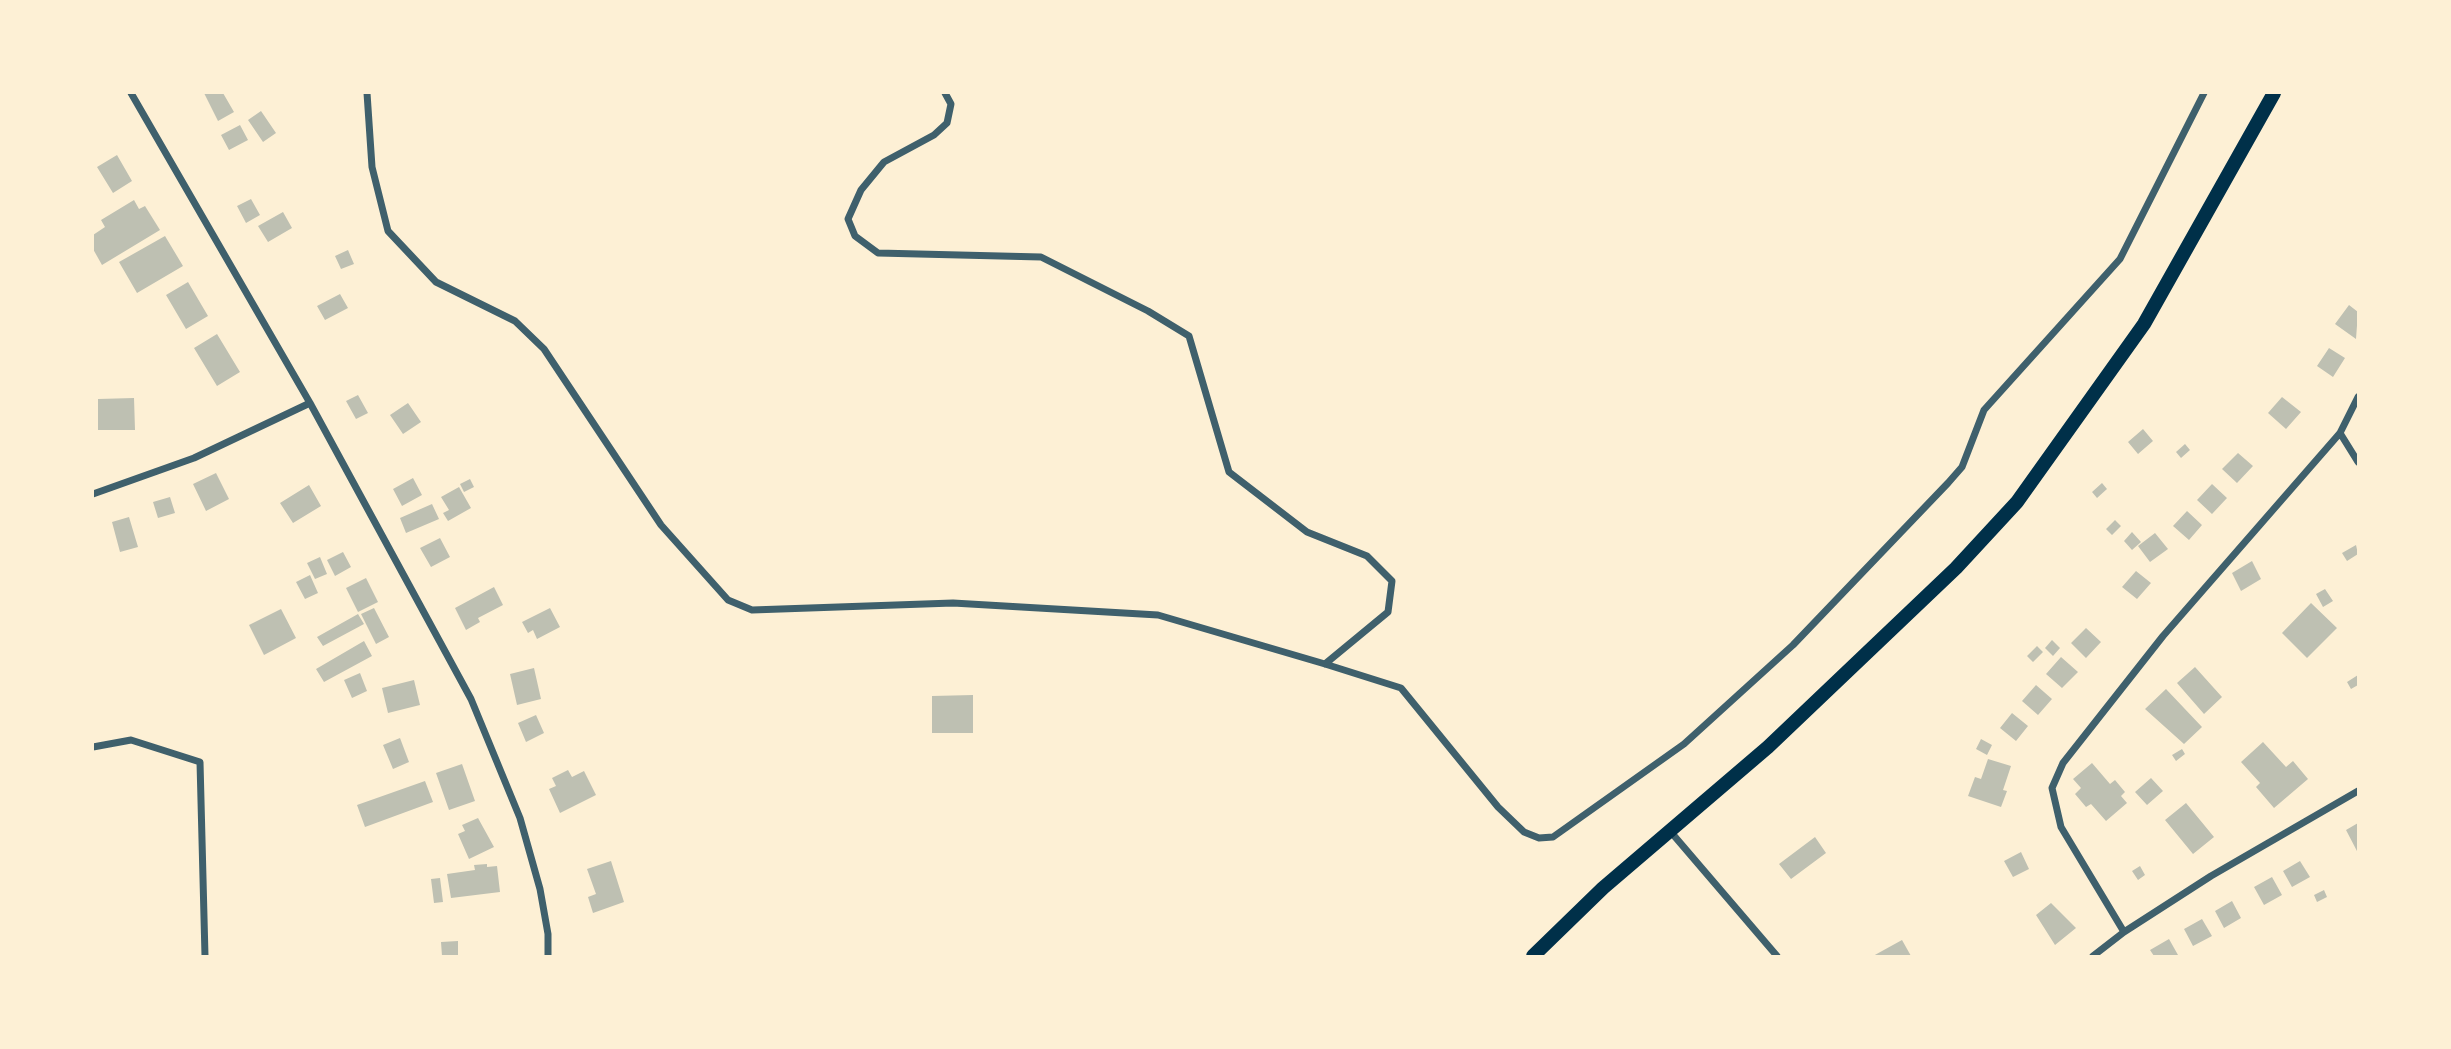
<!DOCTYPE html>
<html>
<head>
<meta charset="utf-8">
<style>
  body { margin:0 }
  #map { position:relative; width:2451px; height:1049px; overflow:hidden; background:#fdf0d5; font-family:Signika,sans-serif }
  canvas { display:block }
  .frame { position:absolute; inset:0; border:94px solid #fdf0d5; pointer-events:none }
</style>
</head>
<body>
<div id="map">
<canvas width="2451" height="1049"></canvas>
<div class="frame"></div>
</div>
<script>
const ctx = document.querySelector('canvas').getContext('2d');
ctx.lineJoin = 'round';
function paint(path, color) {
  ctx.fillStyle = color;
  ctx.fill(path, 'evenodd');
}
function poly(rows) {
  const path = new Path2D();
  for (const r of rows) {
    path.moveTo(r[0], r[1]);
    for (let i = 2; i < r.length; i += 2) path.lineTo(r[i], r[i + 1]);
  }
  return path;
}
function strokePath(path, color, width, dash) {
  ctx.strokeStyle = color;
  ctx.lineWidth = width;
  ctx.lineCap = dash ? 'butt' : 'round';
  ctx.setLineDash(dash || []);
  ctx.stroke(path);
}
const building = poly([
  [204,93,223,93,234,112,218,121],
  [261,111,276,133,263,142,248,120],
  [240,125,248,140,229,150,221,135],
  [117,155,132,181,113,193,97,167],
  [251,199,260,215,246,223,237,206],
  [134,200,139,209,145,206,160,230,102,265,93,249,93,235,105,227,101,220],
  [283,212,292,228,268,242,258,226],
  [165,236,183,266,137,293,119,262],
  [348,250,354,264,341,269,335,256],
  [188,282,208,316,186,329,166,295],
  [340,294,348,308,325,320,317,306],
  [2349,305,2358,312,2356,339,2335,324],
  [217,334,240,372,217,386,194,348],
  [2329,348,2345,358,2333,377,2317,366],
  [358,395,368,413,356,419,346,401],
  [2282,397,2301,412,2286,429,2268,413],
  [134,398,135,430,98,430,98,399],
  [408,403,421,422,403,434,390,415],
  [2143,429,2153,441,2138,454,2128,442],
  [2185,444,2190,450,2181,458,2176,452],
  [2238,453,2253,466,2237,483,2222,469],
  [216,473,229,499,206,511,193,484],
  [413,478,422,495,402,506,393,489],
  [470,479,474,487,464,492,460,484],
  [2102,483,2107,489,2097,498,2092,492],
  [2212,484,2227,498,2212,514,2197,500],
  [309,485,321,506,293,523,280,503],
  [459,487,471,508,448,521,443,513,449,510,441,497],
  [170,497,175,513,158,518,153,502],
  [432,504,439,519,406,533,400,518],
  [2187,511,2202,525,2189,540,2173,526],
  [129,517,138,547,120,552,112,522],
  [2115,520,2121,526,2112,535,2106,529],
  [2132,532,2141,542,2132,550,2124,541],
  [2155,533,2168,549,2150,562,2138,546],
  [440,538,450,557,431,567,420,548],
  [2356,545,2358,554,2347,561,2342,553],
  [343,552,351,567,335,576,327,560],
  [320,557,327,574,315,579,307,563],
  [2252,561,2261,579,2241,591,2232,573],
  [2136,571,2151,583,2137,599,2122,587],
  [310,575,318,593,305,599,296,582],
  [366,578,378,602,358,612,346,588],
  [494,587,503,605,478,618,480,622,466,630,455,608],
  [2325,589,2333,601,2323,607,2316,594],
  [2311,603,2337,628,2307,658,2282,633],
  [374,608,389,637,376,644,361,614],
  [550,608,560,627,537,639,533,630,528,633,522,622],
  [281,609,296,638,264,655,249,625],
  [358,614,364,624,323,646,317,637],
  [2086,628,2101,642,2086,658,2071,643],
  [2052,640,2060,648,2053,656,2045,648],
  [364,641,372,656,324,682,316,669],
  [2037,646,2043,652,2033,662,2027,656],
  [2061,657,2078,672,2062,688,2046,674],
  [2195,667,2222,697,2204,714,2177,683],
  [534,668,541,699,517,705,510,674],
  [360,673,367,691,352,698,344,680],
  [2358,675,2358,685,2351,689,2347,682],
  [414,680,420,705,388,713,382,688],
  [2036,685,2052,699,2038,715,2022,701],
  [2166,689,2202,727,2184,744,2145,709],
  [973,695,973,733,932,733,932,696],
  [2012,713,2028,726,2016,741,2000,728],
  [536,715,544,733,526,742,518,723],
  [400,738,409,762,393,769,383,745],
  [1981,739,1992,745,1987,755,1976,749],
  [2263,742,2286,767,2293,761,2308,779,2274,808,2256,787,2260,783,2241,762],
  [2182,749,2185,754,2176,761,2172,755],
  [1988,759,2011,766,2003,790,2007,791,2001,807,1968,796,1975,777,1981,779],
  [2092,763,2110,784,2115,780,2125,792,2121,796,2127,803,2106,821,2091,804,2086,807,2075,794,2081,788,2073,779],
  [462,764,475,801,449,810,436,773],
  [568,770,572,777,584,771,596,795,560,813,549,789,556,786,552,778],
  [2151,778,2163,791,2147,805,2135,792],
  [425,781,433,802,365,827,357,805],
  [2186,803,2214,837,2193,854,2165,820],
  [478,818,494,847,469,859,458,834,465,831,462,825],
  [2358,823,2358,853,2346,830],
  [1815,837,1826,853,1791,879,1779,864],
  [2021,852,2029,869,2013,877,2004,861],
  [611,861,624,902,593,913,588,897,596,894,587,869],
  [2300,861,2310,877,2292,887,2283,871],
  [487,864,487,867,497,866,500,892,451,898,447,874,475,870,474,865],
  [2140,866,2145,875,2138,880,2132,871],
  [2272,877,2282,895,2264,905,2254,887],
  [440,878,443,902,434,903,431,879],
  [2324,890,2327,897,2317,902,2314,895],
  [2232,901,2241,918,2224,928,2215,911],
  [2051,903,2076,928,2055,945,2036,915],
  [2202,919,2212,936,2193,946,2184,929],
  [2169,939,2178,955,2154,956,2150,950],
  [1902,940,1911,956,1873,956],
  [458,941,458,956,442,956,441,942]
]);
const minor = poly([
  [131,93,310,403,471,699,520,818,540,889,548,934,548,956],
  [367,93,372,167,388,231,436,282,515,321,544,349,661,525,728,600,752,610,953,603,1158,615,1325,664,1401,688,1498,807,1524,832,1539,838,1553,837,1684,744,1793,645,1948,483,1962,467,1984,410,2120,259,2204,93],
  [945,93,951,104,947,123,934,135,884,162,861,190,848,219,855,236,878,253,1041,257,1148,311,1189,336,1229,472,1307,532,1367,556,1392,581,1388,612,1325,664],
  [2340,433,2358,462],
  [93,494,194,458,310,403],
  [93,747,131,740,200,762,205,956],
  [1670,831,1777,956],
  [2124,932,2061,827,2052,788,2063,763,2163,636,2340,433,2358,397],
  [2093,956,2124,932,2211,876,2358,791]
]);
const secondary = poly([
  [1533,956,1603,888,1768,747,1956,568,2017,502,2144,324,2274,93]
]);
paint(building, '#bec0b2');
strokePath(minor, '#3f606c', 7);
strokePath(secondary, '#003049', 14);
</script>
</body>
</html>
